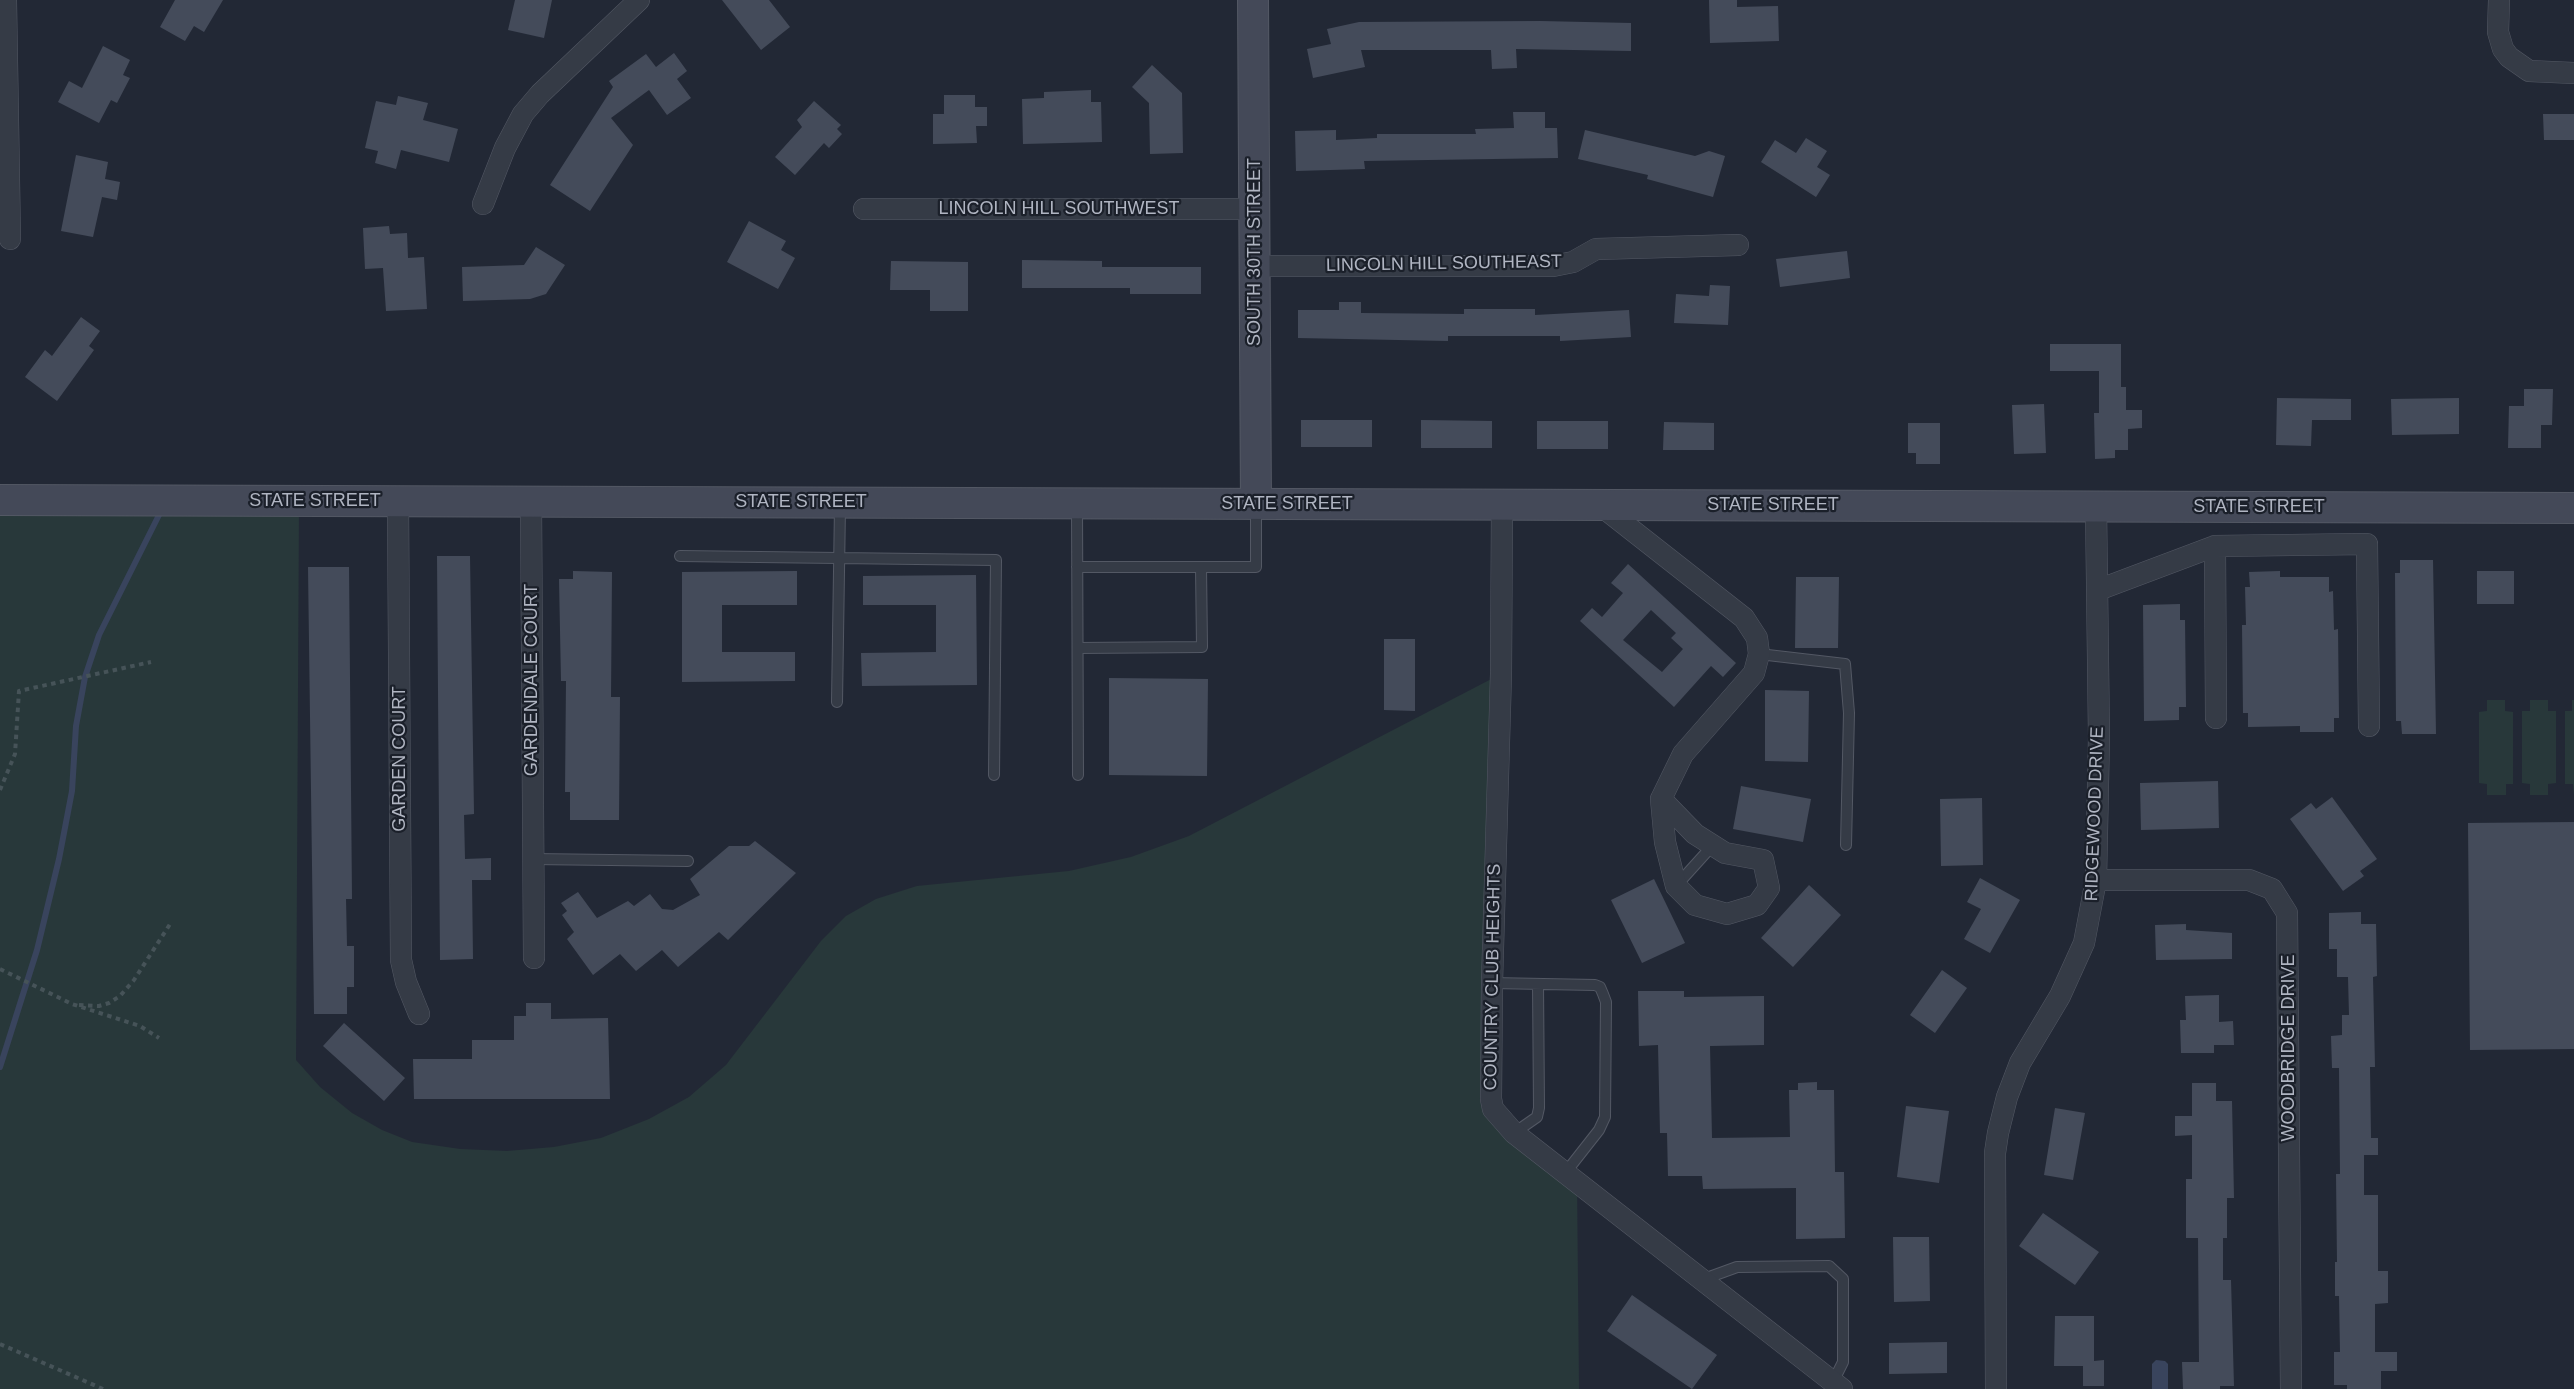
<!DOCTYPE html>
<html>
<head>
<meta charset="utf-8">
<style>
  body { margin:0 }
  canvas { display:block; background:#222835 }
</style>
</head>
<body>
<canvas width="2574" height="1389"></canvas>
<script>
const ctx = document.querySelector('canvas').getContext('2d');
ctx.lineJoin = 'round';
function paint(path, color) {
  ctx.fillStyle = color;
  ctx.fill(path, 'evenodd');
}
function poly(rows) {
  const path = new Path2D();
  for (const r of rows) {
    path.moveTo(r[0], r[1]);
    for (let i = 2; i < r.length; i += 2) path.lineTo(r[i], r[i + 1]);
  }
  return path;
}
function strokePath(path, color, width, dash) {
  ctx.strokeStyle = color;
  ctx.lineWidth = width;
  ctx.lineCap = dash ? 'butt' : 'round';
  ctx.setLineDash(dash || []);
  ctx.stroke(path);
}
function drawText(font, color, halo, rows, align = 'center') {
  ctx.font = font + ' Arial,sans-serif';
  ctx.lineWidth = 4.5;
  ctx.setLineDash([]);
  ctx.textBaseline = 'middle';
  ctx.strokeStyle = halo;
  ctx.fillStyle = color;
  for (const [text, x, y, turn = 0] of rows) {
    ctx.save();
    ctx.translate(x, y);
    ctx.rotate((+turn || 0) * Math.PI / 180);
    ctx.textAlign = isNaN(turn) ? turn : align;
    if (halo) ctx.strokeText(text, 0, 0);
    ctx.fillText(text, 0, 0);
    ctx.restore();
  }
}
const green = poly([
  [0,500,299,501,296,1060,320,1087,352,1113,382,1130,412,1142,460,1149,507,1151,554,1147,601,1138,649,1119,689,1097,726,1065,821,941,846,916,876,899,917,886,1069,871,1131,857,1189,836,1501,674,1491,1099,1577,1181,1579,1389,0,1389],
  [2487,700,2505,700,2505,711,2513,712,2513,784,2506,784,2506,795,2487,795,2487,784,2479,783,2479,712,2487,711],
  [2530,700,2548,700,2548,711,2556,711,2556,783,2548,784,2548,795,2530,795,2530,784,2522,783,2522,711,2530,711],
  [2572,700,2574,700,2574,795,2573,784,2565,784,2565,711,2572,711]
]);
const water = poly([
  [2156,1360,2165,1361,2168,1364,2168,1389,2152,1389,2152,1364]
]);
const stream = poly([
  [0,1067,37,950,59,859,72,791,76,726,85,677,99,635,162,509]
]);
const building = poly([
  [175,0,223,0,204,32,194,26,185,41,160,27],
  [515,0,552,0,544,38,508,30],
  [722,0,769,0,790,27,761,50],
  [1709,0,1737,0,1737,7,1778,6,1779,41,1710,43],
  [1540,21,1631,23,1631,51,1516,49,1517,68,1492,69,1491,50,1361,50,1365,67,1313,78,1307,49,1331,44,1327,29,1359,22],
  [103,46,130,60,123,75,130,78,117,103,111,100,99,123,58,102,69,81,82,88],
  [674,53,687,71,677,79,691,98,667,115,649,90,611,118,633,145,590,211,550,185,613,87,609,81,646,54,656,67],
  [1152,65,1182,93,1183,153,1150,154,1149,103,1132,87],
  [1091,90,1091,102,1101,102,1102,142,1023,144,1022,99,1044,98,1044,92],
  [944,95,975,95,975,107,987,107,987,126,976,126,977,143,933,144,933,114,944,114],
  [398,96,428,103,423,120,458,129,449,162,401,150,396,169,375,163,378,151,365,148,376,101,396,105],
  [814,101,841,125,837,129,842,134,829,148,824,143,795,175,775,157,802,127,797,120],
  [1513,112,1545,112,1545,128,1557,128,1558,158,1364,161,1365,169,1296,171,1295,131,1336,130,1336,140,1377,138,1377,134,1476,134,1475,129,1514,128],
  [2543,114,2574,114,2574,140,2544,140],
  [1585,130,1695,156,1709,151,1725,156,1713,197,1647,179,1648,175,1578,159],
  [1806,138,1827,151,1817,167,1830,175,1816,197,1761,162,1775,140,1796,153],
  [76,155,108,162,105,179,120,182,117,200,102,197,93,237,61,231],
  [749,221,786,241,781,250,795,258,778,289,727,262],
  [389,226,390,234,407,233,408,258,424,257,427,309,386,311,383,268,365,269,363,228],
  [536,247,565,265,546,294,530,299,463,301,462,267,524,265],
  [1847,251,1850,278,1780,287,1776,259],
  [1022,260,1102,261,1102,267,1201,267,1201,294,1130,294,1130,288,1022,288],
  [891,261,968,262,968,311,930,311,930,290,890,290],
  [1710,285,1730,286,1728,325,1674,323,1676,294,1709,296],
  [1339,302,1361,302,1361,313,1464,314,1464,309,1535,309,1535,315,1629,310,1631,337,1560,341,1560,336,1448,336,1448,341,1298,338,1298,310,1339,310],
  [81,317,100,331,89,346,94,350,57,401,25,377,45,350,52,356],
  [2050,344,2121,344,2121,387,2126,387,2126,410,2142,410,2142,428,2128,429,2128,450,2115,450,2115,458,2095,459,2094,413,2099,413,2099,371,2050,371],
  [2524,389,2553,389,2552,425,2541,425,2541,448,2508,448,2509,406,2524,406],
  [2277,398,2351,399,2351,420,2312,420,2311,446,2276,445],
  [2459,398,2459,434,2392,435,2391,399],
  [2044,404,2046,453,2014,454,2012,405],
  [1301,420,1372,420,1372,447,1301,447],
  [1421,420,1492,421,1492,448,1421,448],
  [1537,421,1608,421,1608,449,1537,449],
  [1664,422,1714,423,1714,450,1663,450],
  [1908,423,1940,423,1940,464,1916,464,1916,453,1908,453],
  [437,556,470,556,474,814,464,815,465,859,491,858,491,880,472,880,473,959,440,960],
  [2400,560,2433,560,2436,734,2402,734,2401,721,2396,721,2395,573,2400,573],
  [1628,564,1736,663,1723,677,1711,666,1674,707,1580,621,1592,608,1602,617,1623,593,1611,583],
  [1651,610,1676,633,1671,638,1683,649,1662,672,1623,640],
  [308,567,349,567,352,899,346,899,347,946,354,946,354,987,347,987,347,1014,314,1014],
  [573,571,612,572,611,697,620,697,619,820,570,820,570,792,565,792,566,681,561,681,559,579,573,579],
  [797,571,797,605,722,605,722,652,795,652,795,681,682,682,682,572],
  [2280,571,2280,577,2329,577,2329,592,2333,591,2334,630,2338,629,2339,718,2334,718,2334,732,2300,732,2300,726,2248,727,2248,713,2243,713,2242,625,2246,625,2245,587,2250,587,2249,572],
  [2477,571,2514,571,2514,604,2477,604],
  [976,575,977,685,862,686,861,653,936,652,936,605,863,605,863,576],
  [1796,577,1839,577,1838,648,1795,648],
  [2180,604,2180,620,2185,620,2186,707,2179,707,2179,720,2144,721,2143,605],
  [1384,639,1415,639,1415,711,1384,710],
  [1109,678,1208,679,1207,776,1109,775],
  [1765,690,1809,691,1808,762,1765,761],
  [2218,781,2219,828,2141,830,2140,783],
  [1741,786,1811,799,1803,842,1733,829],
  [2332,797,2377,859,2360,871,2364,876,2343,891,2290,819,2311,803,2316,809],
  [1982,798,1983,865,1941,866,1940,799],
  [2574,822,2574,1049,2470,1050,2468,823],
  [755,841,796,873,728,940,719,932,678,967,662,950,636,971,620,954,593,975,567,939,574,932,562,915,567,911,561,903,578,892,597,918,628,901,634,906,650,894,662,909,673,910,700,895,690,879,729,846,749,846],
  [1980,878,2020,900,1990,953,1964,939,1981,909,1967,902],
  [1654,879,1685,943,1642,963,1611,900],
  [1809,885,1841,915,1793,967,1761,938],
  [2361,912,2361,924,2376,924,2377,976,2373,977,2375,1067,2370,1067,2371,1138,2378,1138,2378,1155,2364,1155,2364,1195,2378,1195,2378,1271,2388,1271,2388,1303,2375,1304,2375,1352,2397,1352,2397,1371,2381,1371,2381,1389,2347,1389,2347,1385,2334,1385,2334,1352,2340,1352,2339,1296,2335,1296,2335,1262,2337,1262,2336,1174,2340,1174,2339,1068,2332,1068,2331,1036,2342,1035,2342,1015,2349,1015,2348,977,2337,977,2337,949,2329,949,2329,913],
  [2186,924,2186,930,2232,933,2232,959,2156,960,2155,925],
  [1942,970,1967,988,1935,1033,1910,1015],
  [1638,991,1684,991,1684,997,1764,996,1764,1045,1710,1046,1712,1138,1790,1137,1789,1090,1798,1090,1798,1083,1817,1082,1817,1090,1834,1090,1835,1172,1844,1172,1845,1238,1796,1239,1796,1188,1703,1189,1702,1176,1668,1176,1667,1133,1660,1133,1658,1045,1639,1046],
  [2219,995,2219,1022,2233,1021,2234,1045,2214,1045,2214,1053,2181,1053,2180,1020,2186,1020,2185,996],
  [526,1003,551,1003,551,1019,608,1018,610,1099,414,1099,413,1059,472,1059,472,1040,514,1040,514,1016,526,1016],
  [344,1023,405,1078,384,1101,323,1046],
  [2192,1083,2216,1083,2216,1101,2232,1101,2234,1198,2227,1198,2227,1238,2223,1238,2223,1280,2231,1280,2234,1386,2220,1386,2220,1389,2183,1389,2182,1362,2199,1362,2198,1238,2186,1238,2186,1179,2192,1179,2192,1135,2175,1136,2175,1116,2192,1116],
  [1906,1106,1949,1111,1939,1183,1897,1177],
  [2055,1108,2085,1113,2073,1180,2044,1175],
  [2043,1213,2099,1252,2075,1285,2019,1246],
  [1893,1237,1929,1237,1930,1301,1894,1302],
  [1632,1295,1717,1355,1692,1389,1607,1331],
  [2055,1316,2094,1316,2094,1361,2104,1360,2104,1386,2083,1386,2083,1366,2054,1366],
  [1947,1342,1947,1373,1889,1374,1889,1343]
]);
const path = poly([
  [0,790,15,754,19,691,151,662],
  [0,969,72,1004,140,1026,159,1038],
  [79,1005,99,1006,109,1003,120,996,134,980,172,921],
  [0,1344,103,1389]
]);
const lane = poly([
  [1077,507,1078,775],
  [680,556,996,560,994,775],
  [1077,567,1256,567,1256,507],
  [1078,648,1202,647,1201,567],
  [1759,654,1845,664,1849,713,1846,845],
  [837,702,840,506],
  [533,859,688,861],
  [1676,886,1713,845],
  [1492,983,1595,985,1600,987,1603,994,1606,1002,1605,1117,1599,1130,1566,1172],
  [1514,1133,1537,1117,1539,1108,1538,984],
  [1704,1279,1737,1267,1829,1266,1843,1279,1843,1362,1833,1382]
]);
const street = poly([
  [2499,0,2498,32,2503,49,2509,57,2529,71,2574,73],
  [6,1,10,239],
  [483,204,505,148,523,114,540,94,639,0],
  [864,209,1254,209],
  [1255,266,1553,266,1573,262,1596,249,1738,245],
  [398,501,401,960,406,982,419,1014],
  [531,502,534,958],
  [1502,505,1501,674,1492,983,1491,1099,1493,1109,1514,1133,1842,1389],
  [1600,505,1744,618,1757,638,1759,654,1754,673,1683,754,1661,799,1665,842,1676,886,1695,905,1727,914,1757,905,1769,888,1763,860,1725,853,1695,834,1661,799],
  [2215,546,2216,718],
  [2098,590,2215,546,2367,544,2369,726],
  [2096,880,2249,880,2272,889,2287,913,2291,1389],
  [1996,1389,1995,1153,1998,1133,2007,1097,2020,1063,2060,996,2084,943,2096,880,2099,737,2096,506]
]);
const secondary = poly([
  [1253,0,1256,504],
  [0,500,2574,508]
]);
const streetNames = [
  ["LINCOLN HILL SOUTHWEST",1059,209],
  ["SOUTH 30TH STREET",1255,252,-90],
  ["LINCOLN HILL SOUTHEAST",1444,264,-1],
  ["STATE STREET",315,501],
  ["STATE STREET",801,502],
  ["STATE STREET",1287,504],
  ["STATE STREET",1773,505],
  ["STATE STREET",2259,507],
  ["GARDENDALE COURT",532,680,-90],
  ["GARDEN COURT",400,759,-90],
  ["RIDGEWOOD DRIVE",2095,814,-88],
  ["COUNTRY CLUB HEIGHTS",1493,977,-89],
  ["WOODBRIDGE DRIVE",2289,1048,-90]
];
paint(green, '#28383a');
paint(water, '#39445d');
strokePath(stream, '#39445d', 6);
paint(building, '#444b5a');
strokePath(lane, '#535864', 12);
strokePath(street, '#535864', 22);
strokePath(secondary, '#535864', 32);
strokePath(path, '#465358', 4, [4.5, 4.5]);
strokePath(lane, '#353b46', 10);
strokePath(street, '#353b46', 21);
strokePath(secondary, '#444958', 30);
drawText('18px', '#b0b5c2', '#1b202a', streetNames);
</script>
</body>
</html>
